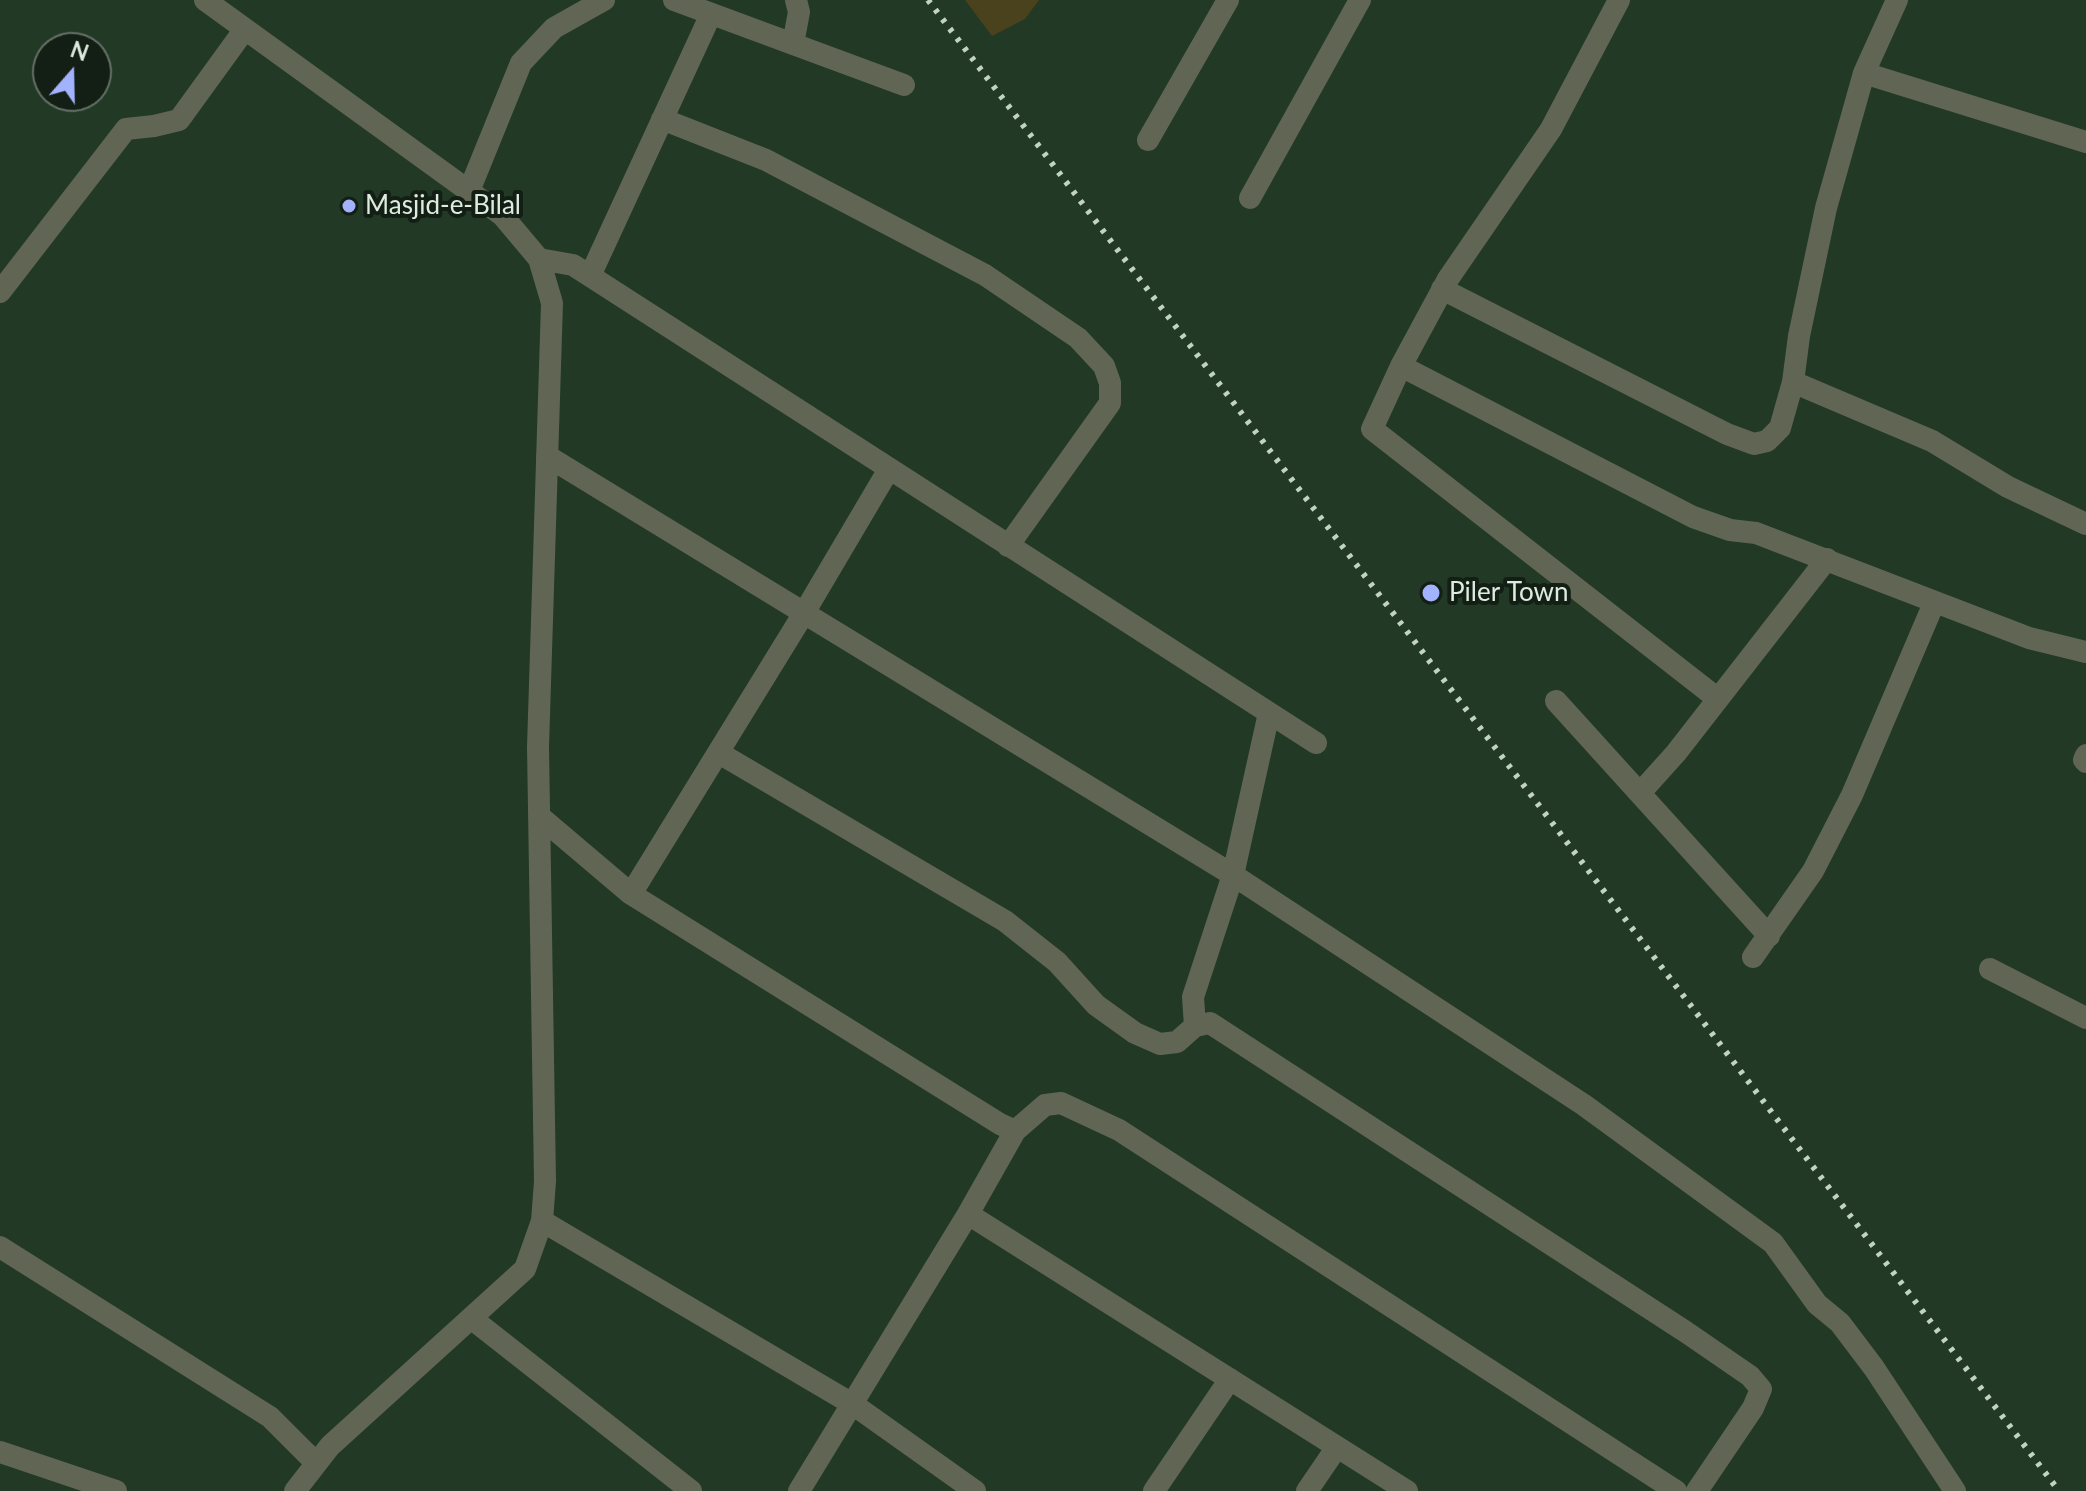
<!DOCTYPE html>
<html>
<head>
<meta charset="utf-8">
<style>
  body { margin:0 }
  #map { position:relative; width:2086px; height:1491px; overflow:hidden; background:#213925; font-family:Lato,sans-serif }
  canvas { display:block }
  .north { position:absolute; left:32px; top:32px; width:80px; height:80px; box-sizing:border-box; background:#131e14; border:2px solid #647065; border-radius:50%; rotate:20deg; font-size:22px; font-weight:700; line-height:32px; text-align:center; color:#ddecdf }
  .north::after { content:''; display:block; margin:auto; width:28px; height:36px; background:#a2b2fd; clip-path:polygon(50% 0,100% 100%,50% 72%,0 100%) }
</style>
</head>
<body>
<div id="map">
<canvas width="2086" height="1491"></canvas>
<div class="north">N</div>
</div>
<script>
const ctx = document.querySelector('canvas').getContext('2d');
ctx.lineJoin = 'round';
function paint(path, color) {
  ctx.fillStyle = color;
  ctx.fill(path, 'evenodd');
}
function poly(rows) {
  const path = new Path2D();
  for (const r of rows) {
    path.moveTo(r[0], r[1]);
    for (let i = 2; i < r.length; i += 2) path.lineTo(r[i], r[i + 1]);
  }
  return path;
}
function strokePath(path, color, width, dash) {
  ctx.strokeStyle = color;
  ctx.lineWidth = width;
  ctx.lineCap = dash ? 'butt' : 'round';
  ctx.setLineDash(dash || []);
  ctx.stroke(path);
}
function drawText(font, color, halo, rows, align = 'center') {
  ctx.font = font + ' Lato,sans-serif';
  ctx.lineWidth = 8;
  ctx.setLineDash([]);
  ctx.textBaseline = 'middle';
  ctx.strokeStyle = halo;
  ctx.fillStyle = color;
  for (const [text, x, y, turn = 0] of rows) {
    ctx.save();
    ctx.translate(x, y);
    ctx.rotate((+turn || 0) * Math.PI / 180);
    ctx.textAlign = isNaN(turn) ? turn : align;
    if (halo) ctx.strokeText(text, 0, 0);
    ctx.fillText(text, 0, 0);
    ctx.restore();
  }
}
const green = poly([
  [965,0,1039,0,1025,19,992,36]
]);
const minor = poly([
  [205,0,502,215,539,259,573,265,1316,743],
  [674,0,904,85],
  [1619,0,1551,129,1448,279,1401,366,1372,429,1718,699],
  [793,44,799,12,796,0],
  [1864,73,2086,142],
  [662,119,766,160,985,275,1078,338,1104,366,1110,383,1110,403,1008,546],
  [1148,140,1228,0],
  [469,191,521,63,554,28,604,0],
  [1250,198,1360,0],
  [590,276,711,14],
  [1442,289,1727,434,1754,444,1767,441,1780,428,1793,382,1799,336,1826,208,1864,73,1897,0],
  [0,292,126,129,154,126,179,120,245,29],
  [1401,366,1693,517,1730,530,1756,533,2029,638,2086,652],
  [1793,382,1932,441,2008,487,2086,524],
  [547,456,1233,875,1584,1105,1773,1243,1817,1304,1840,1323,1874,1368,1955,1491],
  [1556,701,1769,936],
  [719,753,1005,921,1057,962,1096,1005,1135,1033,1160,1044,1177,1042,1195,1026,1210,1023,1686,1332,1750,1376,1761,1389,1753,1408,1697,1491],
  [2086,755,2084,760,2086,762],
  [1640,793,1676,753,1827,559],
  [539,816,631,894,1000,1124,1015,1131,1045,1105,1061,1103,1119,1130,1676,1491],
  [631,894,804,613,889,469],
  [1753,957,1813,871,1852,795,1934,603],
  [1990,969,2086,1018],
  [1195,1026,1193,997,1233,875,1269,713],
  [968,1214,1407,1491],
  [542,1221,854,1405,975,1491],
  [0,1247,270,1417,316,1463],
  [471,1318,691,1491],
  [0,1452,116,1491],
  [295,1491,330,1446,525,1269,542,1221,545,1181,538,747,552,303,539,259],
  [799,1491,968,1214,1015,1131],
  [1154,1491,1230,1379],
  [1307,1491,1337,1447]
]);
const rail = poly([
  [928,0,2059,1491]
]);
const markers = [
  [349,206,8,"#a2b2fd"],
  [1431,593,10,"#a2b2fd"]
];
const poiNames = [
  ["Masjid-e-Bilal",365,206],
  ["Piler Town",1449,593]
];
paint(green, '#4a421d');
strokePath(minor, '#606653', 22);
strokePath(rail, '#c2d2c4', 6, [4, 8]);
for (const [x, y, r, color] of markers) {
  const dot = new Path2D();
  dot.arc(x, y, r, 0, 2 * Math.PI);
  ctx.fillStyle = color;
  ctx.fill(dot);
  strokePath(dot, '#131e14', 3);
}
drawText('26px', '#ddecdf', '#131e14', poiNames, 'left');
</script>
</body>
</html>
